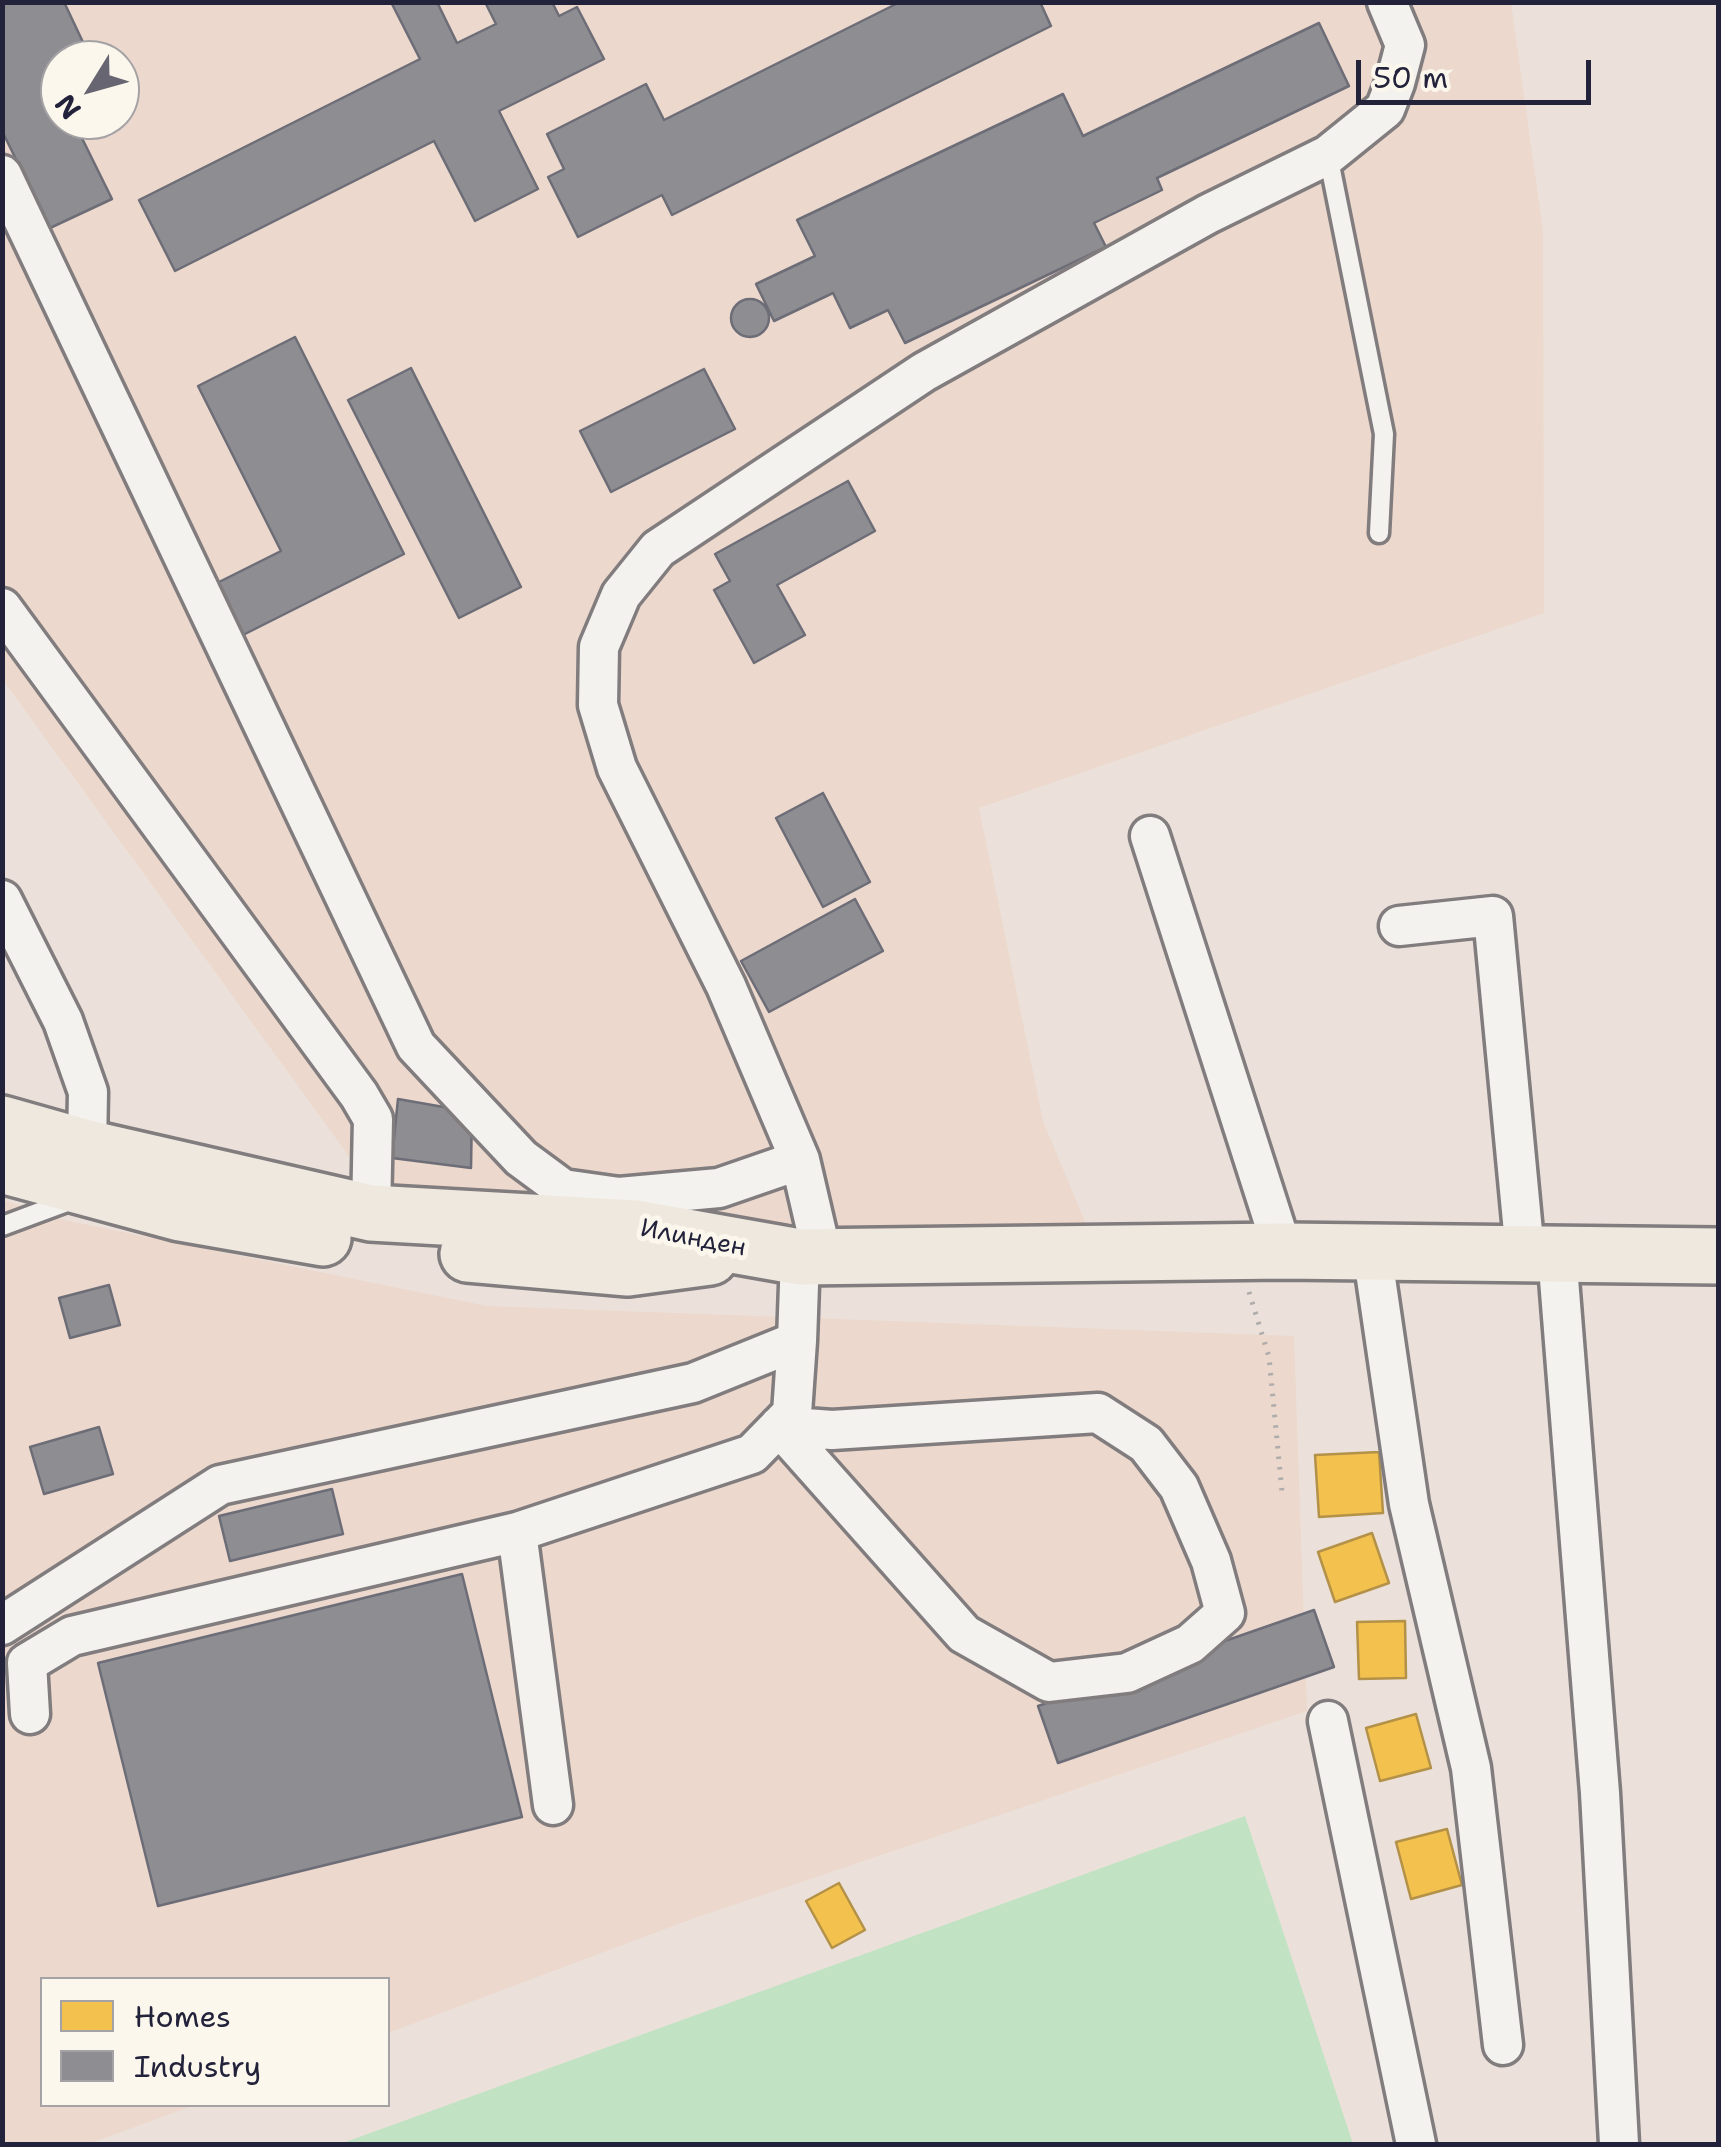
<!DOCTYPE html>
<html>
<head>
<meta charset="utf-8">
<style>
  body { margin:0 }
  #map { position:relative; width:1721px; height:2147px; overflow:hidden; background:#ebe1da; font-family:"Shantell Sans",sans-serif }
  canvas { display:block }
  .frame { position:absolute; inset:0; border:5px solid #22223b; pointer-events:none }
  .legend { position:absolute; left:40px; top:1977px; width:350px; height:130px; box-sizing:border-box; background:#fbf7ec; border:2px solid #a4a2a5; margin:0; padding:12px 18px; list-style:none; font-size:30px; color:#22223b }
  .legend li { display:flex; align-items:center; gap:20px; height:50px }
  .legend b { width:50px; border:2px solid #a4a2a5 }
  .north { position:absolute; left:40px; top:40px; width:100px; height:100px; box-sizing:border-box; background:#fbf7ec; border:2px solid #a4a2a5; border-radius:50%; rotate:233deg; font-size:28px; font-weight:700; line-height:40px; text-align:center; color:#22223b }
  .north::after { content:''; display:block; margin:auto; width:35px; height:45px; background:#686573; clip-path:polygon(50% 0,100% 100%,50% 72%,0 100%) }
  .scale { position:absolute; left:1356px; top:60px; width:235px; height:45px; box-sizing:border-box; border:5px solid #22223b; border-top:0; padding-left:12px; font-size:30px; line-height:35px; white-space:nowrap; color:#22223b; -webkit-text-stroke:8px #fbf7ec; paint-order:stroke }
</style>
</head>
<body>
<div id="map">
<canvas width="1721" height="2147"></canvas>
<div class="frame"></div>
<ul class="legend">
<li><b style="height:28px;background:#f2c14e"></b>Homes</li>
<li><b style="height:28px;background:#8d8d92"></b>Industry</li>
</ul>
<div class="north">N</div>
<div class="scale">50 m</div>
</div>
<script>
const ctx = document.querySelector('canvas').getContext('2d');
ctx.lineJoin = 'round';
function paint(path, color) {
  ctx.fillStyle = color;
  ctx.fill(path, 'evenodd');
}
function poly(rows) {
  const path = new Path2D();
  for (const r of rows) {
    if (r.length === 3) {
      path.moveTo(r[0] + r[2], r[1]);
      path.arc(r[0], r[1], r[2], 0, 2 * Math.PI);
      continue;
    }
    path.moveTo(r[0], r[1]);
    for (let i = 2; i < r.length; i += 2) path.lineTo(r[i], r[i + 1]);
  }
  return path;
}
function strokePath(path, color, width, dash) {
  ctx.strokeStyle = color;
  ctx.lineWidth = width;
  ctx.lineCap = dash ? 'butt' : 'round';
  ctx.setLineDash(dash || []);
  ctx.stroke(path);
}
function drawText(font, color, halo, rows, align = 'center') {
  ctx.font = font + ' "Shantell Sans",sans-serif';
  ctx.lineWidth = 10;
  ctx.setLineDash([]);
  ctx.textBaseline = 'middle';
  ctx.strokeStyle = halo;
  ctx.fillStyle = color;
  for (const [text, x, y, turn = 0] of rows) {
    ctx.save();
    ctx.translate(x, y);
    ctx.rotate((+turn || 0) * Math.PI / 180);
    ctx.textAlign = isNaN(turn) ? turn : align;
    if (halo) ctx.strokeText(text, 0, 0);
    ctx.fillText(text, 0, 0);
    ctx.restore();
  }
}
const built = poly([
  [2,3,1511,3,1543,231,1544,613,979,808,1043,1121,1091,1236,804,1242,383,1203,3,680],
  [60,60,120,60,120,120,60,120],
  [3,1200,64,1220,487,1306,1294,1336,1307,1711,689,1920,388,2033,388,1980,42,1980,42,2104,195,2105,88,2144,3,2144]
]);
const green = poly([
  [1245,1816,1353,2144,340,2144]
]);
const homes = poly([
  [1379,1452,1383,1513,1319,1517,1315,1455,1379,1452],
  [1372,1533,1389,1583,1335,1602,1318,1552,1372,1533],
  [1405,1621,1406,1678,1359,1679,1357,1622,1405,1621],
  [1416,1714,1431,1768,1380,1781,1366,1728,1416,1714],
  [1447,1829,1462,1885,1411,1899,1396,1842,1447,1829],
  [839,1883,865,1930,832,1948,806,1901,839,1883]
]);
const industry = poly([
  [2,2,64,2,90,57,60,60,60,72,52,76,60,93,60,120,73,120,112,199,50,228,2,131,2,2],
  [391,2,437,2,457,43,496,24,485,2,552,2,559,16,577,7,604,59,499,111,538,189,475,221,434,141,175,271,139,200,420,59,391,2],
  [900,2,1040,2,1051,26,672,215,662,195,578,237,548,177,564,169,547,134,646,84,664,120,900,2],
  [1319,23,1349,86,1157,178,1162,190,1094,223,1106,247,905,343,888,310,850,328,833,293,774,321,756,284,815,256,797,220,1063,94,1083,136,1319,23],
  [750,318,19],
  [295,337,404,554,237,638,211,586,281,551,198,386,295,337],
  [411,368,521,587,459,618,348,400,411,368],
  [704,369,735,429,611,492,580,431,704,369],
  [848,481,875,531,777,585,805,635,754,663,714,590,730,581,715,554,848,481],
  [823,793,870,882,823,907,776,818,823,793],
  [855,899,883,951,769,1012,741,961,855,899],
  [398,1099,472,1112,471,1168,392,1158,398,1099],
  [109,1285,120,1325,70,1338,59,1298,109,1285],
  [99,1427,113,1474,44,1494,30,1447,99,1427],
  [332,1489,343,1534,230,1561,219,1516,332,1489],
  [462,1574,522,1817,158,1906,98,1663,462,1574],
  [1314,1610,1334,1667,1058,1763,1038,1706,1314,1610]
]);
const path = poly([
  [1249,1292,1269,1357,1282,1492]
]);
const lane = poly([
  [1328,155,1384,434,1379,533],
  [2,1226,72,1200]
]);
const street = poly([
  [2,175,416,1046,521,1158,563,1189,619,1197,719,1188,800,1160],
  [2,608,359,1095,373,1119,371,1213],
  [1150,836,1283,1251],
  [2,900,63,1021,88,1092,87,1148],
  [1399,926,1493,916,1525,1253],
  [1372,1251,1409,1504,1471,1768,1503,2045],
  [1557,1254,1600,1793,1619,2144],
  [823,1259,800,1160,726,986,617,768,598,705,599,647,621,595,658,549,924,372,1208,214,1328,155,1385,109,1395,83,1405,45,1387,2],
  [1098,1413,1146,1444,1179,1487,1211,1561,1225,1613,1190,1644,1127,1673,1049,1682,964,1634,779,1426,832,1430,1098,1413],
  [2,1625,220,1485,693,1383,797,1341,800,1257],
  [30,1714,27,1663,72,1636,517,1532],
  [1328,1721,1416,2144],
  [553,1805,517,1532,752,1454,792,1413,797,1341]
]);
const primary = poly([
  [2,1124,87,1148,371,1213,636,1228,800,1257,1283,1251,1718,1256],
  [2,1165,180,1213,323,1238],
  [468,1254,628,1268,710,1257]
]);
const streetNames = [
  ["Илинден",693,1239,11]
];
paint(built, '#ecd8cc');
paint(green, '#c1e2c3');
paint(homes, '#f2c14e');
strokePath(homes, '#b49148', 2.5);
paint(industry, '#8d8d92');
strokePath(industry, '#6d6d78', 2.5);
strokePath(lane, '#817c7e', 25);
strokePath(street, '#817c7e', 45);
strokePath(primary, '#817c7e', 62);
strokePath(path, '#afacac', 5, [2.5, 8]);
strokePath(lane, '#f4f2ee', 18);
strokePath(street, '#f4f2ee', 38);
strokePath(primary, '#eee8df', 55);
drawText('25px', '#22223b', '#fbf7ec', streetNames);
</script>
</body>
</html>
